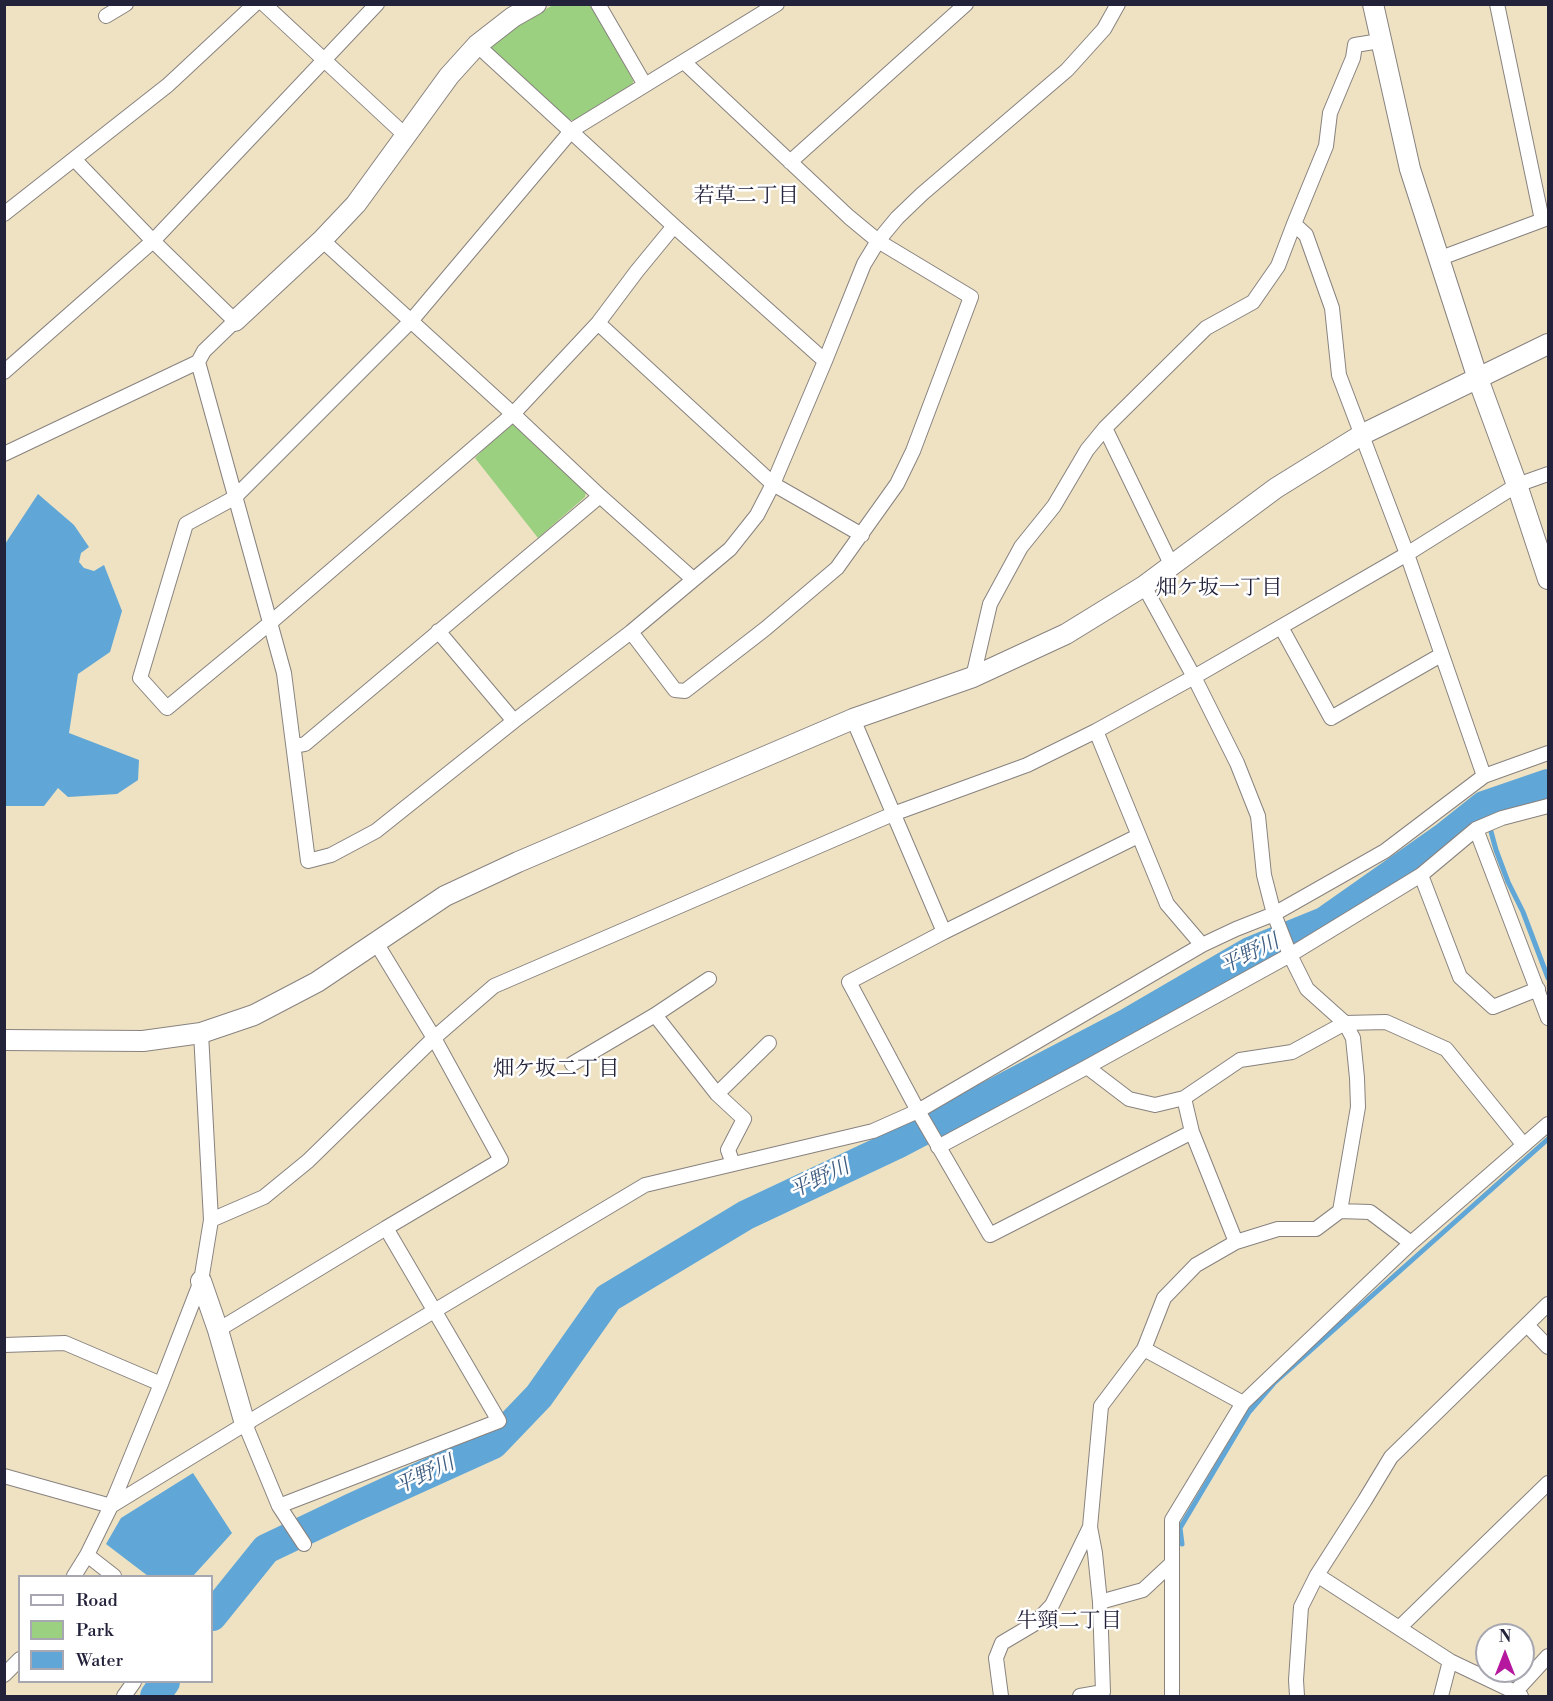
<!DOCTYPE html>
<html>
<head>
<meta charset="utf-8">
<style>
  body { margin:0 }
  #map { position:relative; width:1553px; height:1701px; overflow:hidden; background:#eee2c3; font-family:"Libre Bodoni",serif }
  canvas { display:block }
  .frame { position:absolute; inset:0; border:6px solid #22223b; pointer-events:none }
  .legend { position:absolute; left:18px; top:1575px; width:195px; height:108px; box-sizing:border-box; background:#fff; border:2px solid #a7a7b1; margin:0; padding:8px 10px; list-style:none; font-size:18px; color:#22223b }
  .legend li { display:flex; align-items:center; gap:12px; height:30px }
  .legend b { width:30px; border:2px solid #a7a7b1 }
  .north { position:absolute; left:1475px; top:1623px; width:60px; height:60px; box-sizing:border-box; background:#fff; border:2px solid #a7a7b1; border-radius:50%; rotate:0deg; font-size:16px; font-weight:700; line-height:24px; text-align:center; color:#22223b }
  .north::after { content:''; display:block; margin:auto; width:21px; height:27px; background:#b5179e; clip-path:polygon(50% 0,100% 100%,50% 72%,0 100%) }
</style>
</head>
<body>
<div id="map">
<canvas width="1553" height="1701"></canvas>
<div class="frame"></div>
<ul class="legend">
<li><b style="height:8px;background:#fff"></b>Road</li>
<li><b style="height:16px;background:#9bd081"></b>Park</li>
<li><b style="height:16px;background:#60a6d6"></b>Water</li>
</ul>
<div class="north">N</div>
</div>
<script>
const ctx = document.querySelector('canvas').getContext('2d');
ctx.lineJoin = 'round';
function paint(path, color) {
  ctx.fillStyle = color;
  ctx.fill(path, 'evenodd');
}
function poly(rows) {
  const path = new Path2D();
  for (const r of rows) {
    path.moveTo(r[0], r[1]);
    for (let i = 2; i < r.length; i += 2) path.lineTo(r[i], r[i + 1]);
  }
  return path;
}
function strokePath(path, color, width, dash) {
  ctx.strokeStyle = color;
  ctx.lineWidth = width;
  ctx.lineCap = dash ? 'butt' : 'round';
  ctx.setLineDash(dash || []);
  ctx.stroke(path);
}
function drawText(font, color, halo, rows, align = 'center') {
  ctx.font = font + ' "Libre Bodoni","Noto Serif JP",serif';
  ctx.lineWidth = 5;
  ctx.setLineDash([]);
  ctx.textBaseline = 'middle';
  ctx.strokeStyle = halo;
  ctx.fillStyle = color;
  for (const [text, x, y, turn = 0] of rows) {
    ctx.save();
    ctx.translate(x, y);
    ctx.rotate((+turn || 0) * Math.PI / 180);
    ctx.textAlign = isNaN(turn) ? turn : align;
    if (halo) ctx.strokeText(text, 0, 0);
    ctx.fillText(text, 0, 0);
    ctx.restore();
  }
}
const green = poly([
  [553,5,592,5,633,80,633,86,576,121,566,119,490,48,492,43,521,23],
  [515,422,586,492,585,497,538,538,475,458,509,424]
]);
const water = poly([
  [38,494,74,525,89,547,81,553,79,562,84,568,94,571,104,565,122,611,110,652,78,674,69,733,139,760,138,780,117,794,68,797,58,788,44,806,5,806,5,544],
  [193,1473,232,1533,193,1576,148,1576,106,1544,121,1518]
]);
const stream = poly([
  [1484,806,1496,850,1508,882,1523,912,1548,978],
  [1182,1544,1180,1528,1249,1412,1274,1383,1548,1139]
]);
const river = poly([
  [212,1616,266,1549,352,1508,493,1444,539,1396,608,1298,746,1215,897,1144,1128,1023,1250,952,1324,922,1445,837,1484,806,1548,784],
  [155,1696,165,1682]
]);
const street = poly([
  [264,4,406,136],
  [598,4,645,85],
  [1497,4,1542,220],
  [106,16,126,4],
  [477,45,674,226,825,361],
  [790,162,966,4],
  [4,214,168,85,255,4],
  [1294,224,1306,235,1332,308,1339,375,1407,554,1484,776],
  [674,226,637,271,598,323,513,414,270,623,167,708,140,678,186,524,234,498,411,321,572,130,777,4],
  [322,240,513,414,600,496,693,579],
  [1438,259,1548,218],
  [598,323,773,484,862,535],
  [198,362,284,673,308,861,331,855,376,831,514,721,631,632,730,549,757,515,773,484,825,361,864,264,878,241,897,218,922,194,1067,70,1104,29,1118,4],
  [4,372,153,241,377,4],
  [1105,428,1171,564],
  [4,454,198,362,204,351,235,321,153,241,74,159],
  [1281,627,1331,718,1441,655],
  [438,631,514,721],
  [631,632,675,690,685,691,765,629,837,568,897,484,913,451,971,297,878,241,849,217,684,62],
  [973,677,990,604,1021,547,1054,506,1087,450,1105,428,1206,328,1253,302,1278,266,1294,224,1326,146,1330,113,1353,58,1355,45,1380,41],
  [853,719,944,932],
  [1096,731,1167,904,1202,945],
  [295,746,305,744,600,496],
  [1476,829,1548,1018],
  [1138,836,944,932,849,982,918,1111,990,1235,1192,1132],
  [1421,875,1460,977,1493,1007,1538,989],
  [375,941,434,1038,501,1160,386,1228],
  [655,1015,717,1094,744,1119,728,1150,733,1164],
  [572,1064,655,1015,709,979],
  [1087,1067,1129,1099,1155,1105,1184,1098],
  [717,1094,769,1043],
  [938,1147,1087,1067,1290,955,1421,875,1476,829,1502,818,1548,806],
  [1340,1211,1370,1212,1411,1243],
  [211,1220,264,1197,308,1161,434,1038,494,986,893,814,1027,765,1096,731,1194,677,1407,554,1517,485,1548,474],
  [1236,1242,1192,1132,1184,1098,1240,1060,1292,1052,1345,1023,1386,1022,1446,1049,1523,1144],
  [1527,1325,1548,1347],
  [218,1330,386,1228,499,1421,279,1506],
  [4,1345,65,1343,161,1384],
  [1144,1349,1243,1403],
  [245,1424,279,1506,304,1544],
  [4,1476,111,1506,245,1424,645,1185,873,1131,918,1111,1202,945,1236,929,1274,914,1385,851,1484,776,1548,753],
  [87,1555,114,1576],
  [1317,1575,1450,1661,1515,1692,1521,1696],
  [74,1576,87,1555,111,1506,161,1384,201,1281,211,1220,201,1033],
  [1100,1602,1143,1590,1172,1563,1172,1520,1243,1403,1411,1243,1548,1124],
  [1399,1628,1548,1483],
  [4,1675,20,1659],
  [1515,1692,1548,1656],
  [124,1696,134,1682],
  [1001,1696,996,1658,1002,1643,1034,1624,1052,1605,1090,1527],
  [1080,1696,1103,1692,1100,1602,1095,1553,1090,1527,1101,1406,1144,1349,1164,1298,1196,1265,1236,1242,1278,1229,1316,1229,1340,1211,1358,1107,1357,1078,1353,1038,1345,1023,1307,989,1290,955,1274,914,1264,875,1258,816,1237,763,1194,677,1144,586],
  [1172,1696,1172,1563],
  [1297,1696,1296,1680,1301,1607,1317,1575,1365,1500,1391,1457,1548,1304],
  [1441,1696,1450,1661]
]);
const secondary = poly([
  [1373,4,1410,169,1478,379,1517,485,1548,579],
  [235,321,322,240,356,204,449,76,477,45,513,17,536,4],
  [4,1040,143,1041,201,1033,254,1015,317,982,445,896,518,862,853,719,973,677,1066,634,1144,586,1276,488,1363,434,1548,344],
  [201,1281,218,1330,245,1424]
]);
const neighbourhoodNames = [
  ["若草二丁目",746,197],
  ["畑ケ坂一丁目",1219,589],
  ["畑ケ坂二丁目",556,1070],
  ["牛頸二丁目",1069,1622]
];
const waterNames = [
  ["平野川",1250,955,-26],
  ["平野川",820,1180,-25],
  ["平野川",425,1476,-25]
];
paint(green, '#9bd081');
paint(water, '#60a6d6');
strokePath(stream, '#60a6d6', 5);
strokePath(river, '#60a6d6', 30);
strokePath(street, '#88827f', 16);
strokePath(secondary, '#88827f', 22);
strokePath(street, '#fff', 14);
strokePath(secondary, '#fff', 20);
drawText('21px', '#22223b', '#fff', neighbourhoodNames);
drawText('italic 21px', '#3e5d81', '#fff', waterNames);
</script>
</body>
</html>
